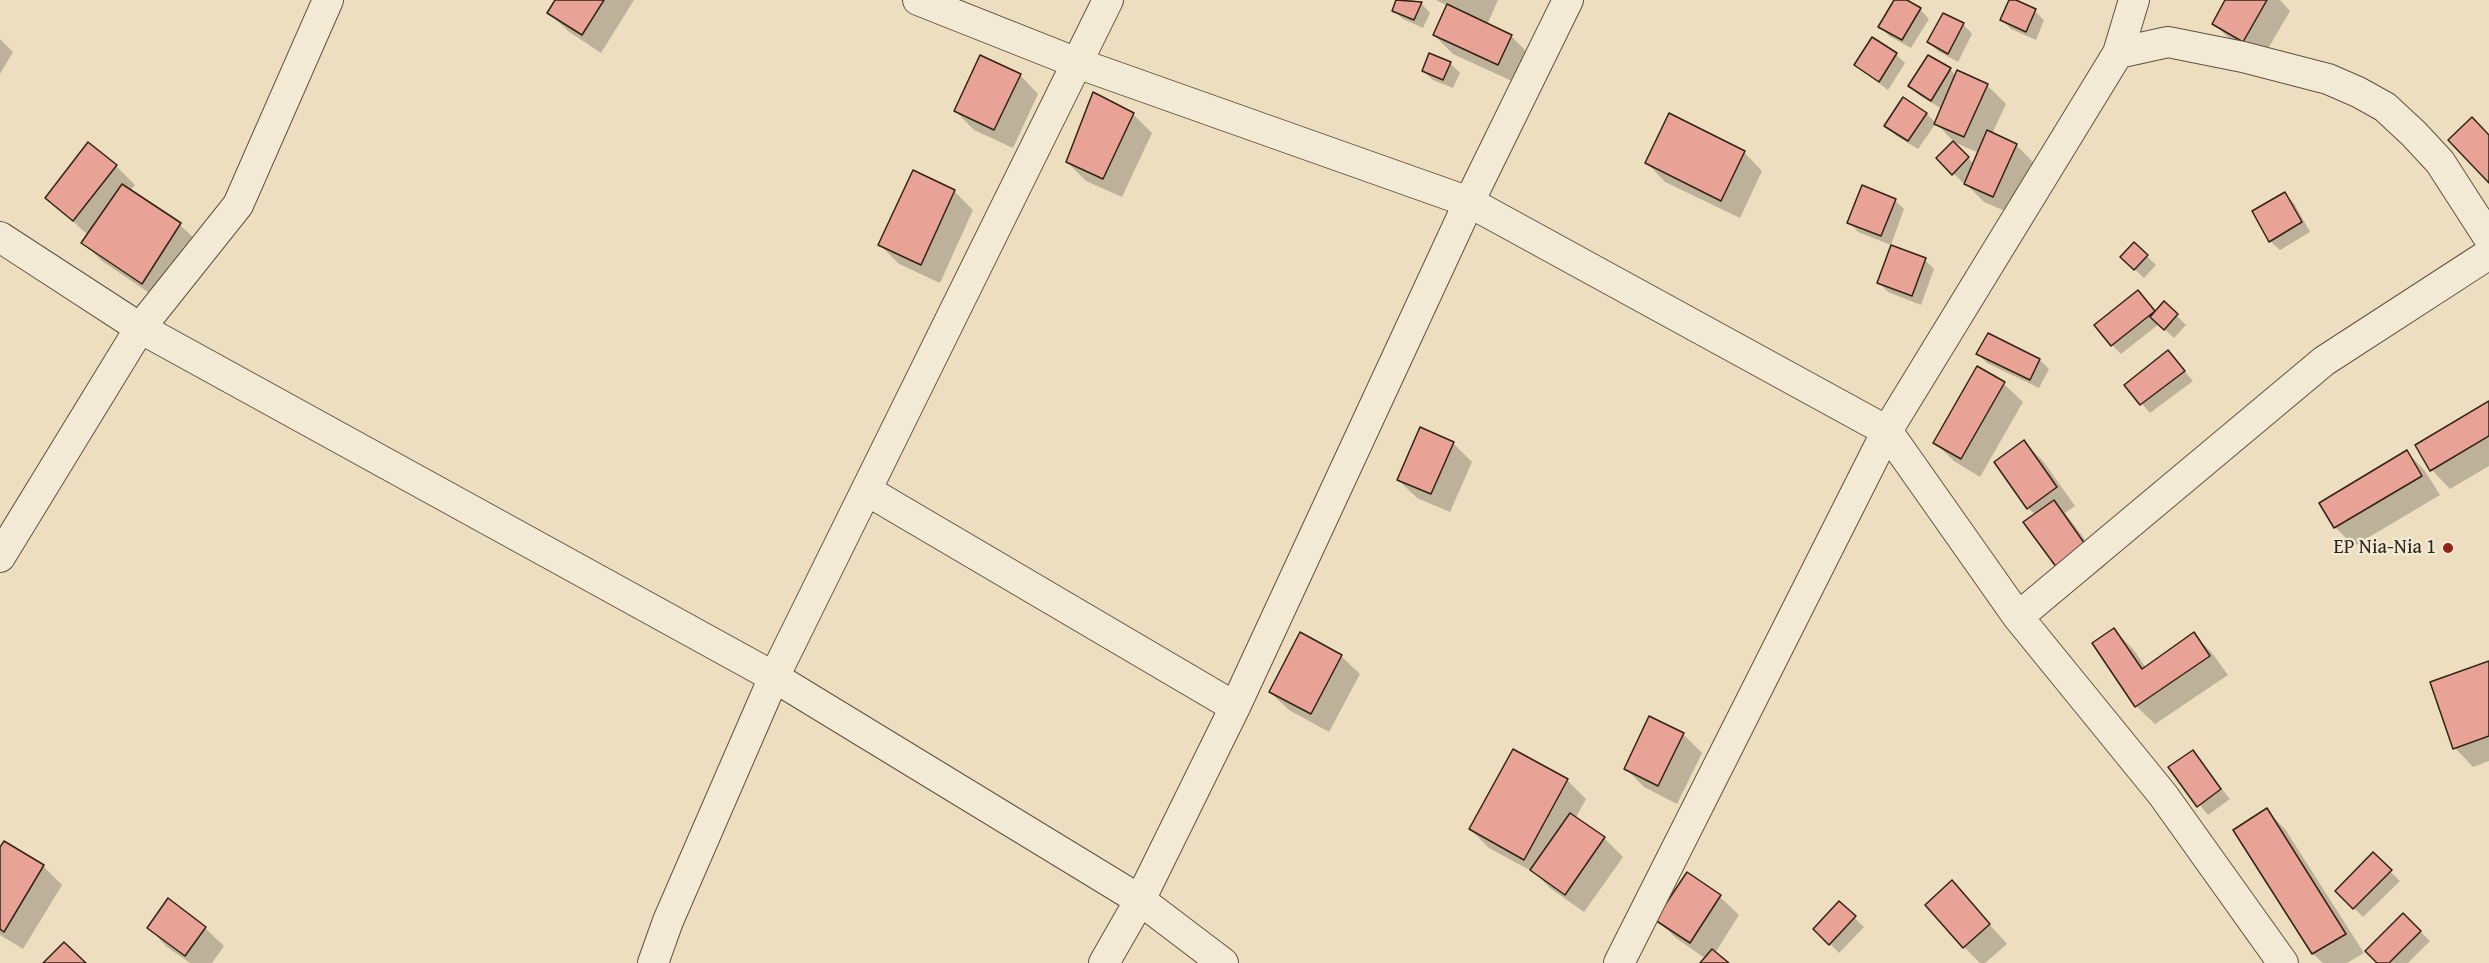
<!DOCTYPE html>
<html>
<head>
<meta charset="utf-8">
<style>
  body { margin:0 }
  canvas { display:block; background:#ecdebf }
</style>
</head>
<body>
<canvas width="2489" height="963"></canvas>
<script>
const ctx = document.querySelector('canvas').getContext('2d');
ctx.lineJoin = 'round';
function paint(path, color) {
  ctx.fillStyle = color;
  ctx.fill(path, 'evenodd');
}
function poly(rows) {
  const path = new Path2D();
  for (const r of rows) {
    path.moveTo(r[0], r[1]);
    for (let i = 2; i < r.length; i += 2) path.lineTo(r[i], r[i + 1]);
  }
  return path;
}
function strokePath(path, color, width, dash) {
  ctx.strokeStyle = color;
  ctx.lineWidth = width;
  ctx.lineCap = dash ? 'butt' : 'round';
  ctx.setLineDash(dash || []);
  ctx.stroke(path);
}
function drawText(font, color, halo, rows, align = 'center') {
  ctx.font = font + ' "Gentium Book Plus",serif';
  ctx.lineWidth = 4.5;
  ctx.setLineDash([]);
  ctx.textBaseline = 'middle';
  ctx.strokeStyle = halo;
  ctx.fillStyle = color;
  for (const [text, x, y, turn = 0] of rows) {
    ctx.save();
    ctx.translate(x, y);
    ctx.rotate((+turn || 0) * Math.PI / 180);
    ctx.textAlign = isNaN(turn) ? turn : align;
    if (halo) ctx.strokeText(text, 0, 0);
    ctx.fillText(text, 0, 0);
    ctx.restore();
  }
}
const shadow = poly([
  [557,0,634,0,601,53,568,31,549,13],
  [1398,0,1413,0,1421,3,1430,13,1423,28,1403,19,1393,10],
  [1436,0,1498,0,1487,25,1512,37,1530,55,1516,83,1453,54,1434,35,1448,6],
  [1896,0,1904,0,1920,9,1929,19,1911,48,1889,36,1880,26],
  [2011,0,2035,11,2044,20,2036,40,2011,29,2002,20],
  [2227,0,2280,0,2290,11,2262,59,2232,42,2214,23],
  [1963,24,1972,34,1958,62,1938,51,1929,42],
  [0,39,13,52,0,74],
  [1896,54,1905,63,1888,90,1856,65],
  [1450,63,1460,73,1453,88,1433,80,1423,71],
  [1950,69,1956,76,1987,85,2006,104,1992,134,2016,145,2035,164,2012,214,1984,202,1966,184,1968,177,1963,183,1938,158,1953,143,1974,164,1979,153,1954,142,1936,123,1918,149,1895,135,1886,125,1903,99,1927,114,1936,123,1942,109,1919,95,1910,86],
  [1020,75,1038,94,1013,148,974,130,955,111],
  [1133,114,1152,133,1122,197,1086,181,1067,162],
  [89,145,116,166,135,185,130,191,180,225,199,243,161,301,102,261,83,243,88,235,47,198],
  [1744,152,1762,171,1740,218,1665,182,1647,163],
  [914,172,954,191,973,210,940,283,899,264,880,245],
  [2285,194,2294,203,2310,232,2280,250,2270,241],
  [1895,200,1904,209,1891,245,1858,232,1849,222],
  [2134,244,2156,265,2144,278,2122,257],
  [1925,260,1934,269,1921,305,1888,292,1878,282],
  [2138,292,2156,312,2164,303,2186,325,2174,338,2159,324,2121,354,2112,345],
  [2168,352,2193,381,2150,413,2126,385],
  [1978,354,2040,360,2049,369,2039,388,1987,363],
  [2004,384,2023,402,1980,477,1954,461,1935,443],
  [2489,403,2489,466,2450,489,2432,470,2417,445],
  [2024,442,2043,461,2075,506,2065,513,2105,566,2077,586,2036,515,2028,508],
  [1453,443,1472,462,1450,512,1417,498,1398,480],
  [2407,452,2425,471,2440,495,2354,546,2335,527],
  [2114,630,2133,649,2146,668,2194,634,2212,653,2228,675,2155,724,2136,706],
  [1341,656,1360,674,1329,732,1289,710,1270,692],
  [2489,662,2489,761,2473,767,2455,748],
  [1683,734,1702,753,1677,804,1644,787,1626,769],
  [1513,751,1567,780,1586,799,1575,819,1604,838,1623,857,1584,912,1550,888,1535,873,1489,848,1470,829],
  [2192,752,2230,799,2208,815,2170,767],
  [2266,810,2285,829,2364,953,2347,963,2323,963,2313,954,2235,830],
  [4,843,43,866,62,885,23,949,0,935,0,850],
  [2373,855,2400,881,2363,917,2337,891],
  [1687,874,1720,897,1739,915,1715,953,1727,963,1702,963,1706,959,1676,938,1657,920],
  [1952,882,2007,944,1985,963,1980,963,1964,947],
  [1839,903,1864,927,1839,953,1815,929],
  [2403,915,2430,941,2408,963,2379,963],
  [149,928,205,928,224,946,212,963,190,963,167,947]
]);
const building = poly([
  [555,0,604,0,582,35,547,13,555,0],
  [1396,0,1422,2,1414,20,1392,11,1396,0],
  [1894,0,1907,0,1921,8,1902,40,1878,27,1894,0],
  [2009,0,2016,0,2036,9,2026,32,2000,20,2009,0],
  [2225,0,2267,0,2243,42,2212,24,2225,0],
  [1447,4,1512,35,1498,65,1433,35,1447,4],
  [1943,13,1964,23,1948,54,1927,42,1943,13],
  [1872,37,1897,53,1879,82,1854,65,1872,37],
  [1429,53,1451,62,1443,80,1422,71,1429,53],
  [980,55,1021,74,994,130,954,111,980,55],
  [1928,55,1951,68,1931,101,1908,86,1928,55],
  [1957,70,1988,84,1964,137,1934,124,1957,70],
  [1093,92,1134,113,1103,179,1066,162,1093,92],
  [1903,97,1927,113,1908,141,1884,126,1903,97],
  [1669,113,1745,151,1721,201,1645,163,1669,113],
  [2472,117,2489,135,2489,183,2448,140,2472,117],
  [1987,130,2017,144,1993,197,1964,184,1987,130],
  [1953,141,1969,157,1952,175,1936,158,1953,141],
  [88,142,117,165,73,221,45,198,88,142],
  [913,170,955,190,921,265,878,245,913,170],
  [122,184,181,223,142,284,81,243,122,184],
  [1862,185,1896,199,1881,236,1847,223,1862,185],
  [2285,192,2302,222,2269,242,2252,211,2285,192],
  [2134,242,2148,255,2134,270,2120,257,2134,242],
  [1891,245,1926,258,1912,296,1877,283,1891,245],
  [2138,290,2155,311,2111,346,2094,325,2138,290],
  [2164,301,2178,314,2164,330,2150,317,2164,301],
  [1988,333,2040,359,2030,380,1976,354,1988,333],
  [2168,350,2185,371,2140,405,2124,385,2168,350],
  [1977,366,2005,382,1961,459,1933,443,1977,366],
  [2489,401,2489,436,2430,471,2415,445,2489,401],
  [1420,427,1454,442,1431,494,1397,480,1420,427],
  [2024,440,2057,487,2027,509,1994,462,2024,440],
  [2407,450,2422,476,2334,528,2319,503,2407,450],
  [2054,500,2087,547,2057,568,2023,522,2054,500],
  [2114,628,2142,669,2194,632,2210,656,2135,707,2092,643,2114,628],
  [1300,632,1342,655,1311,714,1269,692,1300,632],
  [2489,661,2489,736,2453,749,2430,682,2489,661],
  [1649,716,1684,733,1658,786,1624,769,1649,716],
  [1513,749,1568,779,1524,860,1469,829,1513,749],
  [2193,750,2221,789,2197,807,2168,767,2193,750],
  [2267,808,2346,934,2312,954,2233,830,2267,808],
  [1570,813,1605,837,1565,895,1530,870,1570,813],
  [4,841,44,865,4,932,0,929,0,847,4,841],
  [2373,852,2392,870,2353,909,2335,891,2373,852],
  [1687,872,1721,895,1690,943,1655,920,1687,872],
  [1952,880,1990,924,1963,948,1925,905,1952,880],
  [168,898,206,927,185,956,147,928,168,898],
  [1839,901,1856,916,1829,945,1813,929,1839,901],
  [2403,913,2421,931,2389,963,2377,963,2365,951,2403,913],
  [64,942,86,963,43,963,64,942],
  [1712,949,1729,963,1700,963,1712,949]
]);
const street = poly([
  [918,0,1077,63,1469,202,1887,431,2018,617,2163,795,2283,963],
  [2118,53,2168,42,2243,57,2328,79,2358,92,2385,107,2414,134,2440,162,2489,238],
  [0,237,140,328,774,677,1140,900,1223,963],
  [866,490,1235,707],
  [0,557,140,328,238,205,328,0],
  [2018,617,2324,361,2489,254],
  [653,963,668,921,774,677,1108,0],
  [1104,963,1140,900,1235,707,1469,202,1568,0],
  [1619,963,1887,431,2118,53,2134,0]
]);
const markers = [
  [2448,548,6,"#8f2418"]
];
const poiNames = [
  ["EP Nia-Nia 1",2436,548]
];
paint(shadow, '#0003');
paint(building, '#e8a296');
strokePath(building, '#322315', 1.5);
strokePath(street, '#605240', 32);
strokePath(street, '#f3ead5', 30);
for (const [x, y, r, color] of markers) {
  const dot = new Path2D();
  dot.arc(x, y, r, 0, 2 * Math.PI);
  ctx.fillStyle = color;
  ctx.fill(dot);
  strokePath(dot, '#f3ead5', 2);
}
drawText('20px', '#322315', '#f3ead5', poiNames, 'right');
</script>
</body>
</html>
